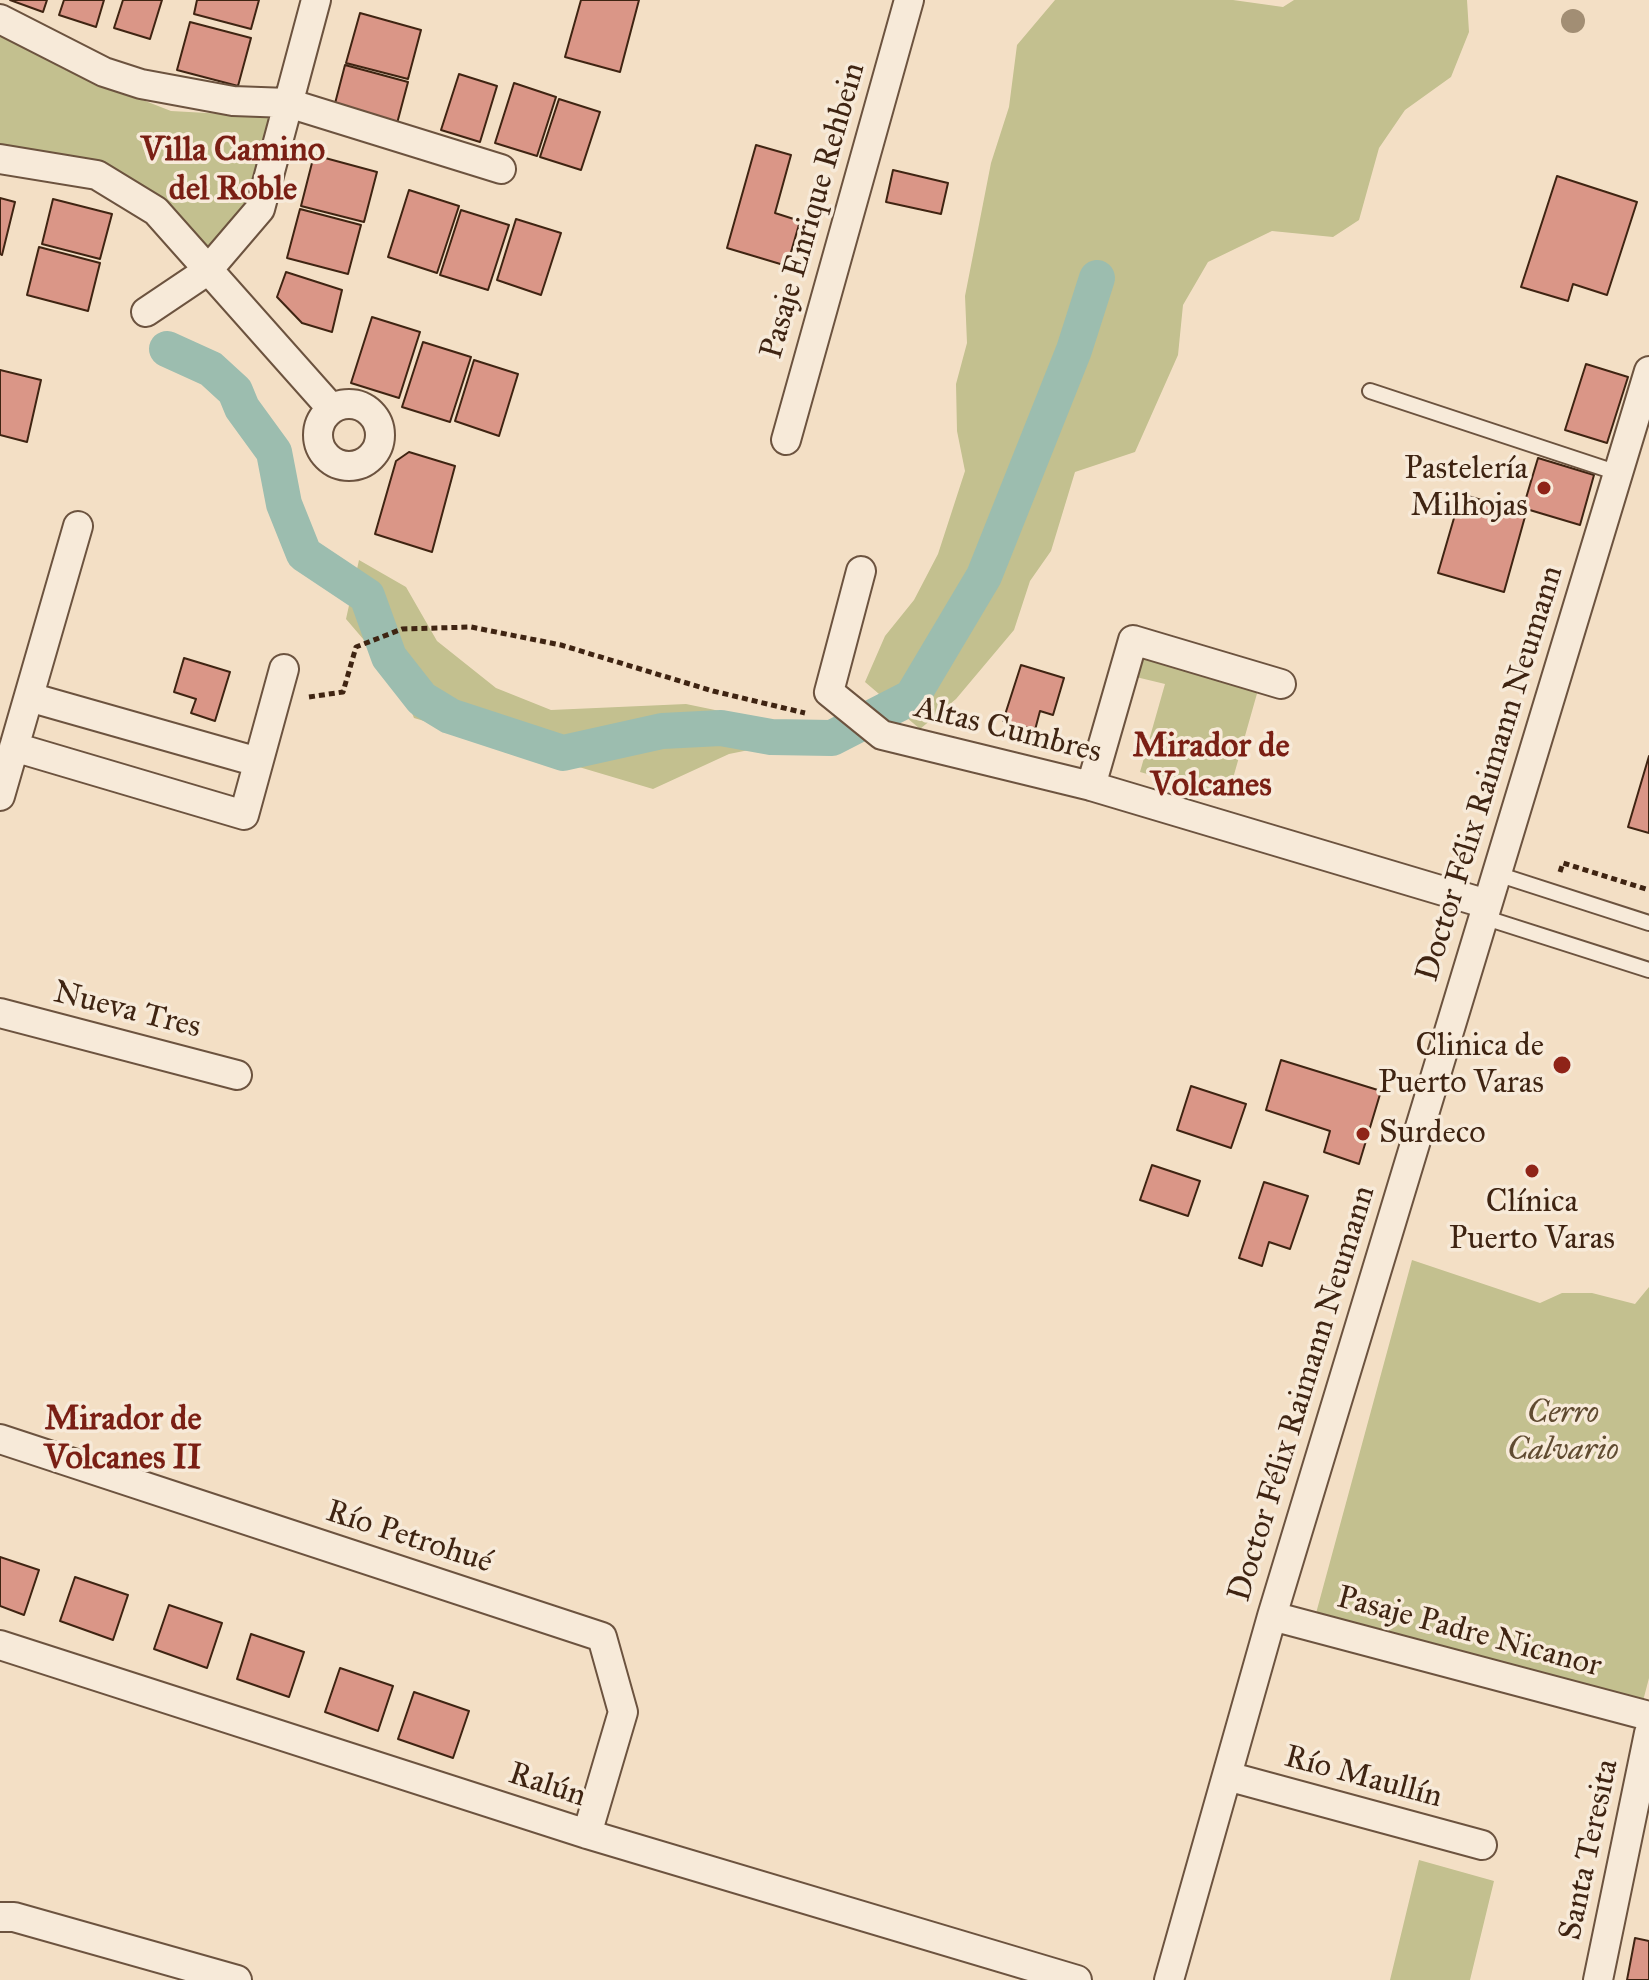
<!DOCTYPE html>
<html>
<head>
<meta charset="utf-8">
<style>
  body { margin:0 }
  canvas { display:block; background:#f3dfc5 }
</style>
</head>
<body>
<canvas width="1649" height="1980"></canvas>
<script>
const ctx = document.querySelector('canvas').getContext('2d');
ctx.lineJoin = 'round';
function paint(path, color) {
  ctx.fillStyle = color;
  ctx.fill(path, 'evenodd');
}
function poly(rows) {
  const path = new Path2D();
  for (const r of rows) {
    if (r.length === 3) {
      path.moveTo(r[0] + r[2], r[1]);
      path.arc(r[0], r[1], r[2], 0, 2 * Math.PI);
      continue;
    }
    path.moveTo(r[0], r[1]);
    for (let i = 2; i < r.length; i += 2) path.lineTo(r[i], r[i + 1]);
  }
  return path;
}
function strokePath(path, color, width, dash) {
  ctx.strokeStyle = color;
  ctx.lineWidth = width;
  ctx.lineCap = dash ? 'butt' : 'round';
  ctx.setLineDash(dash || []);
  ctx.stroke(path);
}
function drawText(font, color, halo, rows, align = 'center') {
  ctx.font = font + ' "IM FELL Great Primer",serif';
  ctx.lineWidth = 7;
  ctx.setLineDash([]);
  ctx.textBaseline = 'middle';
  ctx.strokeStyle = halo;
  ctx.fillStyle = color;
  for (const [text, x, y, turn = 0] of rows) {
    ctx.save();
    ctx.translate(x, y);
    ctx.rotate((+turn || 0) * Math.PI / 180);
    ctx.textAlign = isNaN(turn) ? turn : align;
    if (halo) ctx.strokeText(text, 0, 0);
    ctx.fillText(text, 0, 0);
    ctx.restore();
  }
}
const green = poly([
  [1055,0,1233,0,1283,7,1294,0,1467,0,1469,32,1451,77,1405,110,1379,148,1359,220,1333,237,1272,231,1208,262,1183,305,1178,355,1135,452,1075,472,1051,551,1030,581,1014,630,956,699,920,729,865,682,885,636,914,600,938,554,965,471,957,431,956,384,967,343,965,296,991,163,1009,107,1017,45],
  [0,30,63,69,171,111,279,117,256,204,206,260,171,208,101,162,0,153],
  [359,560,406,587,437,641,496,688,551,710,686,704,715,710,753,720,774,745,729,754,653,789,414,718,399,681,346,619],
  [1141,658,1258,690,1228,796,1140,772,1165,684,1136,677],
  [1412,1260,1540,1303,1562,1293,1592,1293,1635,1304,1649,1287,1649,1678,1643,1701,1315,1617],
  [1419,1860,1494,1881,1470,1980,1390,1980]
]);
const canal = poly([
  [167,349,211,369,235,391,242,408,274,452,284,504,304,554,367,596,389,657,422,699,450,716,563,753,662,731,721,728,771,737,832,738,912,697,984,576,1074,350,1097,278]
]);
const building = poly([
  [10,0,47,0,43,12,10,0],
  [64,0,104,0,96,27,59,15,64,0],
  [123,0,162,0,150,39,114,28,123,0],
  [197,0,259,0,251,29,194,14,197,0],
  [581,0,639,0,620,72,565,57,581,0],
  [360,13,421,30,408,79,346,63,360,13],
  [190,22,251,38,238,86,177,70,190,22],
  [345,65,408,82,395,131,332,115,345,65],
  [459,74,497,86,480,142,441,130,459,74],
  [514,83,556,97,537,156,495,143,514,83],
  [559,99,600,112,581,170,540,157,559,99],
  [756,145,791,155,775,213,800,221,787,266,727,248,756,145],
  [314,155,377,172,364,222,301,206,314,155],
  [893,170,948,183,941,214,886,202,893,170],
  [1557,176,1637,202,1607,295,1573,284,1568,301,1521,287,1557,176],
  [409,190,459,206,437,273,388,257,409,190],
  [0,198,15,202,2,255,0,254,0,198],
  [53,199,112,214,100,259,42,244,53,199],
  [300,209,361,225,348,274,287,258,300,209],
  [461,210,509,225,488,290,440,275,461,210],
  [516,219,561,233,541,295,497,280,516,219],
  [39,247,100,263,88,311,27,295,39,247],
  [286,272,342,290,332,332,302,323,277,297,286,272],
  [372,317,420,332,399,398,351,383,372,317],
  [423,342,471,357,450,422,402,407,423,342],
  [474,360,518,374,499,436,455,421,474,360],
  [1586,364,1628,377,1607,443,1565,430,1586,364],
  [0,370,41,380,27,442,0,435,0,370],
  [409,452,455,466,432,552,375,534,396,461,409,452],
  [1538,458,1594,475,1580,525,1523,508,1538,458],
  [1461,494,1526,513,1504,592,1438,573,1461,494],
  [184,658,230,672,215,721,191,713,196,699,174,692,184,658],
  [1021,665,1064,678,1053,715,1040,711,1035,730,1003,721,1021,665],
  [1649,756,1649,833,1628,827,1649,756],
  [1281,1060,1381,1091,1359,1164,1324,1152,1330,1131,1266,1110,1281,1060],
  [1191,1086,1246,1104,1231,1148,1177,1130,1191,1086],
  [1152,1165,1200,1181,1188,1216,1140,1200,1152,1165],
  [1264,1182,1308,1196,1290,1249,1269,1242,1262,1266,1239,1258,1264,1182],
  [0,1557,39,1570,24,1615,0,1606,0,1557],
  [75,1577,128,1595,113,1640,60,1621,75,1577],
  [169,1605,222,1623,207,1668,154,1649,169,1605],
  [251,1634,304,1652,289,1697,237,1679,251,1634],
  [340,1668,393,1686,378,1731,325,1712,340,1668],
  [414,1692,469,1711,453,1758,398,1739,414,1692],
  [1635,1938,1649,1941,1649,1980,1627,1980,1635,1938]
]);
const path = poly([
  [309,697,343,692,356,647,402,629,471,627,561,645,713,691,805,713],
  [1560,872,1563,863,1649,890]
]);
const service = poly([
  [1370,391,1618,473],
  [1497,874,1649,923],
  [1483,917,1649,970]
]);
const minor = poly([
  [0,19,104,72,141,84,233,101,288,103,501,169],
  [0,159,97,175,156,211,332,409],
  [146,312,207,271,260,209,316,0],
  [349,435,31],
  [786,440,909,0],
  [861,571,829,692,882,735,1091,786,1487,904],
  [29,697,258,762],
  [14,747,244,815,284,669],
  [1091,786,1133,640,1281,684],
  [0,796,78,526],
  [0,1013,237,1075],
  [0,1439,602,1637,623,1712,587,1834],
  [1272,1616,1649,1716],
  [0,1645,587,1834,1077,1980],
  [1227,1776,1482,1845],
  [0,1917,14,1917,237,1980],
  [1169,1980,1272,1616,1649,371],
  [1598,1980,1649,1733]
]);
const trees = [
  [1573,21]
];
const markers = [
  [1544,488,8,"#8f2418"],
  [1562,1065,10,"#8f2418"],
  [1363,1134,8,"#8f2418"],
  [1532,1171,8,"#8f2418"]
];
const streetNames = [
  ["Pasaje Enrique Rehbein",814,211,-74],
  ["Altas Cumbres",1008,731,14],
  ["Doctor Félix Raimann Neumann",1491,774,-73],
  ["Nueva Tres",127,1011,14],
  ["Doctor Félix Raimann Neumann",1303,1394,-73],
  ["Río Petrohué",409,1538,18],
  ["Pasaje Padre Nicanor",1469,1633,15],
  ["Río Maullín",1363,1778,15],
  ["Ralún",547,1786,18],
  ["Santa Teresita",1590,1850,-78]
];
const poiNames = [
  ["Pastelería",1528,470],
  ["Milhojas",1528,507],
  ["Clinica de",1544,1047],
  ["Puerto Varas",1544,1084],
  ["Surdeco",1379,1134,"left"],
  ["Clínica",1532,1203,"center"],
  ["Puerto Varas",1532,1240,"center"]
];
const parkNames = [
  ["Cerro",1563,1414],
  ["Calvario",1563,1451]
];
const neighbourhoodNames = [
  ["Villa Camino",233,152],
  ["del Roble",233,191],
  ["Mirador de",1211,748],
  ["Volcanes",1211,787],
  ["Mirador de",123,1421],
  ["Volcanes II",123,1460]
];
paint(green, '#c3c08f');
strokePath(canal, '#9cbdaf', 36);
paint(building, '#da9687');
strokePath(building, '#3f2412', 2);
strokePath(service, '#6c533f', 18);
strokePath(minor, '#6c533f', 32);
strokePath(path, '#3f2412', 5, [6, 4]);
strokePath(service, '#f7ead9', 14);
strokePath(minor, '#f7ead9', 28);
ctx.fillStyle = '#a28e74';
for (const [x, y] of trees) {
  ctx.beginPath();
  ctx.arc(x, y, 12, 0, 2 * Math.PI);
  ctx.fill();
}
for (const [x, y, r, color] of markers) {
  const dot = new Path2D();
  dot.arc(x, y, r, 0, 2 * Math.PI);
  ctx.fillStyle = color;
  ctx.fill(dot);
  strokePath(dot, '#f7ead9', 3);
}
drawText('32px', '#3f2412', '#f7ead9', streetNames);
drawText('32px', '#3f2412', '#f7ead9', poiNames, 'right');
drawText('italic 32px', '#604b31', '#f7ead9', parkNames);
drawText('bold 34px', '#7a1f14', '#f7ead9', neighbourhoodNames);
</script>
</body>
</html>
